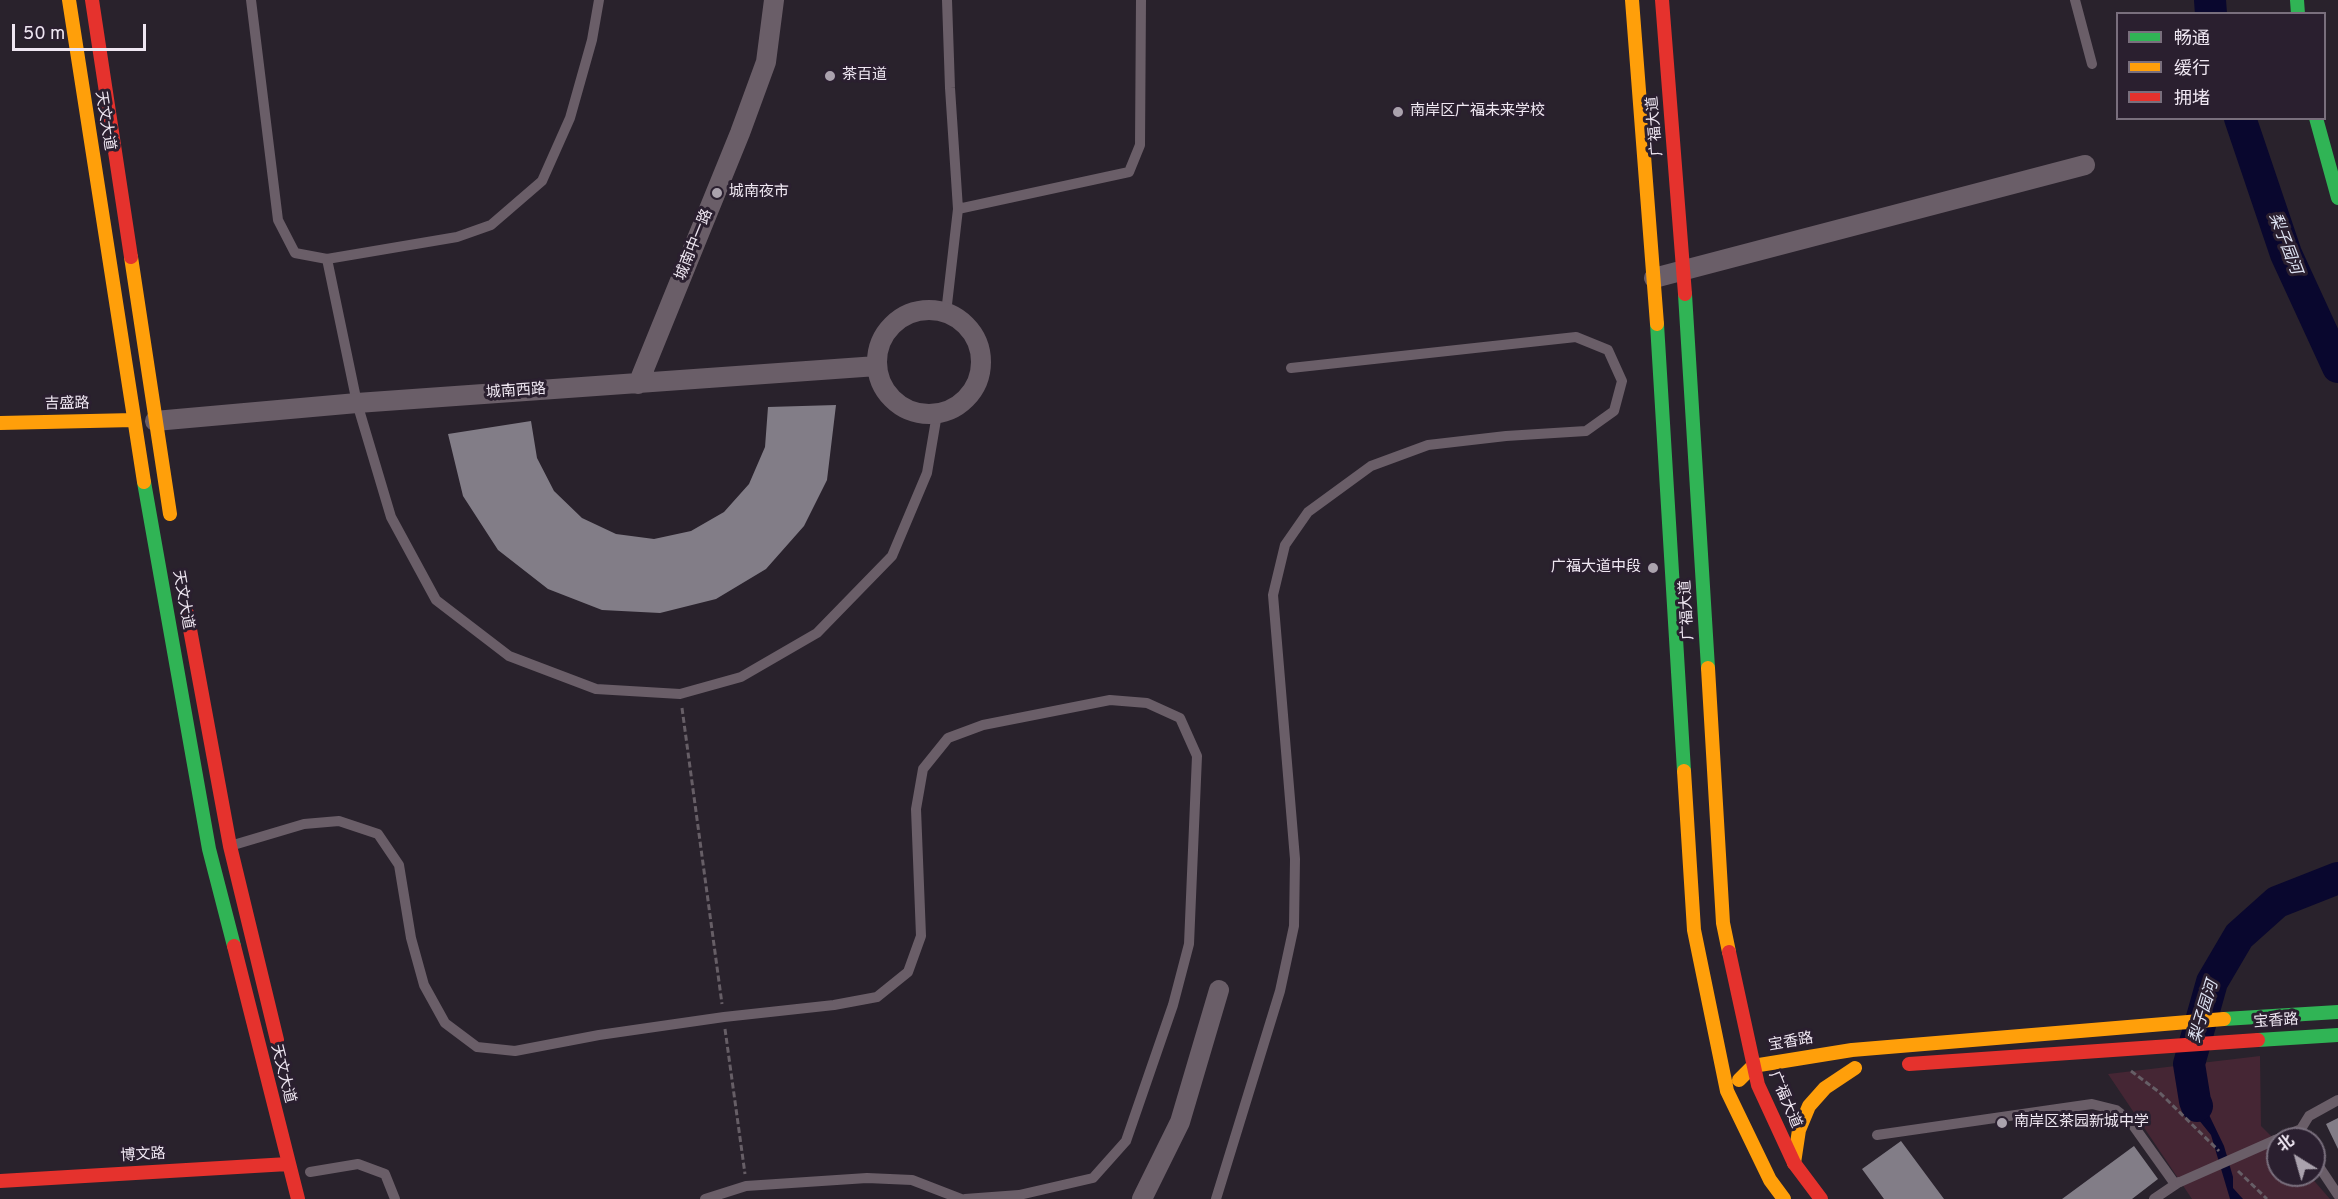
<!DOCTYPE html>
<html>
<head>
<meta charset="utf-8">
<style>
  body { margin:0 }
  #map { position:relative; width:2338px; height:1199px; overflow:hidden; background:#29222c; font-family:Overpass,"Noto Sans SC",sans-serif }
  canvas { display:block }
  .legend { position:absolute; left:2116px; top:12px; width:210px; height:108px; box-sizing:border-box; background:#2a1f2f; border:2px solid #796f7d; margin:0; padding:8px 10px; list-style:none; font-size:18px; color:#efe7f2 }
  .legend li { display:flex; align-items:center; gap:12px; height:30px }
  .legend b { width:30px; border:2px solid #796f7d }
  .north { position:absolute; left:2266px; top:1127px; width:60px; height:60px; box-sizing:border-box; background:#2a1f2f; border:2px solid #796f7d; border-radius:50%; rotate:323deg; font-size:16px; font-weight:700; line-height:24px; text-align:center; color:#efe7f2 }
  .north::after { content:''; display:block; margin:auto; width:21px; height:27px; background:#aaa2ad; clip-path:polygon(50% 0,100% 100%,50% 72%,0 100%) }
  .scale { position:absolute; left:12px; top:24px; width:134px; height:27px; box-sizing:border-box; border:3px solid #efe7f2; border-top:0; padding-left:8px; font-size:18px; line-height:21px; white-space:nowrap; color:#efe7f2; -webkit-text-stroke:4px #2a1f2f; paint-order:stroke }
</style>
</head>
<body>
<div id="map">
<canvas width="2338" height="1199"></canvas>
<ul class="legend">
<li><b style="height:8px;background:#30b455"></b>畅通</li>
<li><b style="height:8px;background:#ff9f0a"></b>缓行</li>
<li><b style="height:8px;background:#e5322d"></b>拥堵</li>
</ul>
<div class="north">北</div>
<div class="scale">50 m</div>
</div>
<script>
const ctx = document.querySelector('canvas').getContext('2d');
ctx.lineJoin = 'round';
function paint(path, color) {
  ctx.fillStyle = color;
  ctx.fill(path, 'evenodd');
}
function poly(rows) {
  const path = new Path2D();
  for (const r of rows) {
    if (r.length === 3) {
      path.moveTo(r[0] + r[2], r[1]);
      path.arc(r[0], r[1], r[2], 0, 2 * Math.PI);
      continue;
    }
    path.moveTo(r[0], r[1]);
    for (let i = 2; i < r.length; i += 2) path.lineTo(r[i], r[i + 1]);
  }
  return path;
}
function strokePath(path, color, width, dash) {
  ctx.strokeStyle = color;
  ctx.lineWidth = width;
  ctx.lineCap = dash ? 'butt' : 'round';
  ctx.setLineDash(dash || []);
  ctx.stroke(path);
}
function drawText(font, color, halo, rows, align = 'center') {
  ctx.font = font + ' Overpass,"Noto Sans SC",sans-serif';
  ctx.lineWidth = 6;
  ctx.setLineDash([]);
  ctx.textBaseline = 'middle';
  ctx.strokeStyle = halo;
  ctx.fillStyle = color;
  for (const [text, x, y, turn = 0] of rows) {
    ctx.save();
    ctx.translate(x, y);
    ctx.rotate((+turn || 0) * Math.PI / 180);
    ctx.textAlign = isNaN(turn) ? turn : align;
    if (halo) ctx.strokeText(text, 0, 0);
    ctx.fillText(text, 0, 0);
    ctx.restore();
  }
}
const green = poly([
  [2260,1056,2261,1126,2278,1143,2278,1175,2309,1175,2330,1199,2192,1199,2108,1074]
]);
const water = poly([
  [2202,1063,2197,1072,2199,1094,2224,1146,2233,1177,2233,1188,2243,1199,2230,1199,2211,1135,2190,1109,2183,1084,2181,1065]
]);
const river = poly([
  [2210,0,2211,14],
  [2240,118,2286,254,2338,367],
  [2197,1106,2195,1101,2189,1064,2212,982,2239,936,2277,902,2338,878]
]);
const building = poly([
  [836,405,827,480,804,526,766,569,716,599,660,613,602,610,548,589,498,550,463,496,448,434,531,421,537,458,554,491,582,518,616,534,654,539,691,531,724,512,749,484,765,447,768,407],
  [2338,1118,2338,1149,2326,1124],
  [1901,1141,1944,1199,1884,1199,1862,1169],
  [2134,1146,2158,1179,2132,1199,2062,1199]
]);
const path = poly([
  [682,708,722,1004],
  [725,1029,745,1174],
  [2131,1071,2159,1092,2219,1151],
  [2238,1171,2267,1199]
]);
const lane = poly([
  [251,0,278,220,295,253,327,259,457,237,491,225,542,181,570,118,592,40,599,0],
  [2075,0,2092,64],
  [958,209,1129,172,1140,145,1141,0],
  [327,259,357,403,391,517,436,600,509,656,596,689,680,694,741,677,817,633,892,556,927,473,937,414],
  [946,313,958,209,950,88,947,0],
  [230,846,304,824,339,821,378,834,399,865,411,938,424,985,445,1023,477,1047,515,1051,599,1035,724,1017,834,1005,877,997,908,972,921,936,916,809,923,769,948,738,983,725,1110,700,1147,703,1180,718,1197,756,1189,944,1173,1005,1126,1141,1093,1178,1019,1195,965,1199],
  [1877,1135,2092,1104,2116,1110,2130,1121,2175,1184],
  [2303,1139,2301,1129,2309,1116,2338,1100],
  [2275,1140,2301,1129],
  [2314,1159,2338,1195],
  [310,1172,358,1164,385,1174,395,1199],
  [705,1199,746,1186,867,1178,912,1180,961,1199],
  [1216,1199,1280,991,1294,926,1295,859,1273,595,1285,545,1308,512,1371,466,1428,445,1506,436,1586,431,1614,411,1622,381,1608,350,1576,337,1291,368],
  [2154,1199,2179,1182]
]);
const street = poly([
  [1654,278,2085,165],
  [929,362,52],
  [638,384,740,133,766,62,774,0],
  [155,421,357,403,877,366],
  [1142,1199,1180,1122,1219,990]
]);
const fast = poly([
  [2297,0,2298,14],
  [2316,118,2338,198],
  [1685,294,1708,668],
  [1657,324,1684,771],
  [144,482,209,849,234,946],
  [2224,1019,2338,1012],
  [2258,1040,2338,1035]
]);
const slow = poly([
  [69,0,144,482],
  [1632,0,1657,324],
  [131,257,170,514],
  [0,423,134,420],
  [1708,668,1723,923,1729,952],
  [1684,771,1694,930,1727,1091,1770,1180,1784,1199],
  [1739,1080,1753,1066,1852,1050,2224,1019],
  [1794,1163,1799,1130,1809,1106,1825,1088,1855,1068]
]);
const jam = poly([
  [92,0,131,257],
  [1662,0,1685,294],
  [187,613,230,846,277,1040],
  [234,946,298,1199],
  [1729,952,1758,1085,1794,1163,1821,1199],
  [1909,1064,2258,1040],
  [0,1181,288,1164]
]);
const laneBridge = poly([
  [2180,1182,2275,1140]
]);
const markers = [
  [830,76,6,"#aaa2ad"],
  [1398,112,6,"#aaa2ad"],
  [717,193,6,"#aaa2ad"],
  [1653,568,6,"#aaa2ad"],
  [2002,1123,6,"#aaa2ad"]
];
const poiNames = [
  ["茶百道",842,76],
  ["南岸区广福未来学校",1410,112],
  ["城南夜市",729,193],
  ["广福大道中段",1641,568,"right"],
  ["南岸区茶园新城中学",2014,1123]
];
const streetNames = [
  ["天文大道",104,121,81],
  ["广福大道",1656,126,-95],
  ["城南中一路",695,245,-68],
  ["城南西路",516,392,-4],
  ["吉盛路",67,405,-1],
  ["天文大道",182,600,80],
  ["广福大道",1688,610,-93],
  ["宝香路",2276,1022,-4],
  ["宝香路",1791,1043,-10],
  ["天文大道",282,1074,76],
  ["广福大道",1784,1100,67],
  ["博文路",143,1156,-3]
];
const waterNames = [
  ["梨子园河",2284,244,69],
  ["梨子园河",2205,1012,-73]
];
paint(green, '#452634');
paint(water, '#09072e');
strokePath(river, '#09072e', 32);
paint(building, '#827d87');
strokePath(path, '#665e66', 3, [6, 3]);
strokePath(lane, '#6a5e68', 10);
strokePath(street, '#6a5e68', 20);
strokePath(fast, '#30b455', 14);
strokePath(slow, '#ff9f0a', 14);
strokePath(jam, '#e5322d', 14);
strokePath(laneBridge, '#6a5e68', 10);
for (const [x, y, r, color] of markers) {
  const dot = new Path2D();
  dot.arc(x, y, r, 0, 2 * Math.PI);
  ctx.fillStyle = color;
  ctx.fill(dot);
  strokePath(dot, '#2a1f2f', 2);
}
drawText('15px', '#efe7f2', '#2a1f2f', poiNames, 'left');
drawText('15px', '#efe7f2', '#2a1f2f', streetNames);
drawText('italic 16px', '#dee3f3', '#2a1f2f', waterNames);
</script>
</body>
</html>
